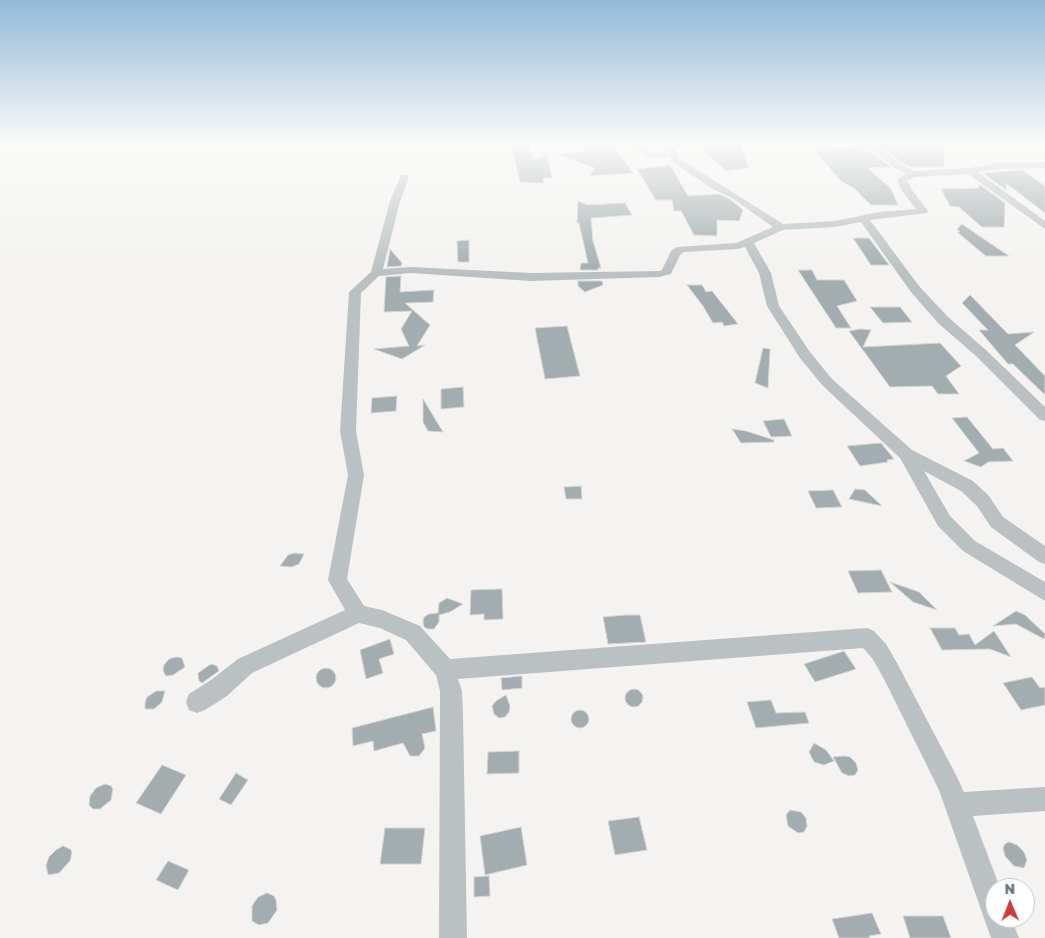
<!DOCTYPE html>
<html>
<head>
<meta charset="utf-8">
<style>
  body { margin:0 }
  #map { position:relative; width:1045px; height:938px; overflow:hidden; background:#f4f3f1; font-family:"Golos Text",sans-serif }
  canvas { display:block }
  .north { position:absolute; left:985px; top:878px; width:50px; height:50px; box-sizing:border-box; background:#fff; border:1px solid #c2c9cb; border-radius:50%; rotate:359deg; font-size:14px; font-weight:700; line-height:20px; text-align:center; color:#67787e }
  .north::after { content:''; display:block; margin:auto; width:18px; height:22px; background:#cd3c38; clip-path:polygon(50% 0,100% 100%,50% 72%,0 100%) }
</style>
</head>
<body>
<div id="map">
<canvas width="1045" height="938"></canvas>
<div class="north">N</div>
</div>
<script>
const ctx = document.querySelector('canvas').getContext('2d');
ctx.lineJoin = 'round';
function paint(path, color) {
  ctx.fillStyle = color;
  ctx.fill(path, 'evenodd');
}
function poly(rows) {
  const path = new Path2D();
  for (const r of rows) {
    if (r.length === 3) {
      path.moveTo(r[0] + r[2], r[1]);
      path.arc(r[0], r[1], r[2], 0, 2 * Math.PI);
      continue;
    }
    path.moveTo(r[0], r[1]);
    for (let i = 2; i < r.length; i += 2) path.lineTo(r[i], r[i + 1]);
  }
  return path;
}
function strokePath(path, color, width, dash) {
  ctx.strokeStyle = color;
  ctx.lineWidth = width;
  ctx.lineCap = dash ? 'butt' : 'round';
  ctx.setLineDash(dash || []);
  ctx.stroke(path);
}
const building = poly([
  [583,143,612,143,633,173,589,176,595,168,555,154,586,151,583,143],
  [704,143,740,143,749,168,726,171,704,151,704,143],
  [874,143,944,143,944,167,911,167,900,161,874,143],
  [528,144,534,159,547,155,552,178,543,178,544,183,520,182,511,145,528,144],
  [858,147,875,155,891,167,868,168,891,189,898,205,871,205,854,188,841,181,815,151,825,151,818,148,858,147],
  [670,165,688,196,719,194,731,200,743,210,739,221,717,220,717,236,694,235,681,211,674,211,672,200,656,200,637,169,670,165],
  [1022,170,1045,186,1045,213,1006,183,1006,190,983,173,1022,170],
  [979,184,1005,203,1004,227,982,227,959,207,950,206,941,189,979,188,979,184],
  [578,201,588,205,625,203,632,215,591,218,593,241,601,268,598,268,598,270,580,270,581,263,588,263,579,223,577,223,578,201],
  [962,224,994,246,1009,256,986,256,957,232,960,232,957,229,962,224],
  [853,238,869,238,889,265,871,265,853,238],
  [469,240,469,262,458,262,457,241,469,240],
  [390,249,402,263,401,266,387,267,390,249],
  [798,270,812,270,817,280,844,280,857,301,837,306,851,328,836,328,798,270],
  [401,276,400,292,434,290,433,302,405,303,430,325,417,346,425,345,402,359,374,349,409,346,401,329,412,311,384,312,386,277,401,276],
  [578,281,602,281,603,285,585,292,578,286,578,281],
  [687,285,702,285,706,292,712,291,738,324,724,326,722,322,713,323,703,306,687,285],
  [970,295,1008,334,1034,332,1015,345,1045,376,1045,395,1013,364,1008,364,979,330,988,330,962,303,970,295],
  [870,307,900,307,912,322,883,323,870,307],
  [567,326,580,376,545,379,535,328,567,326],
  [861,329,871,330,863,347,940,343,961,366,946,376,959,394,938,394,932,386,890,387,849,331,861,329],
  [763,348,770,349,768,388,755,383,763,348],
  [463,387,464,407,441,409,441,389,463,387],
  [397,396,396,411,371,413,372,398,397,396],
  [423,399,443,432,428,431,423,422,423,399],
  [967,417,993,449,1003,448,1013,461,988,462,981,467,964,461,979,453,952,418,967,417],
  [784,419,792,436,771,437,763,421,784,419],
  [732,429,746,431,774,440,774,442,741,443,732,429],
  [881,443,894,459,887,460,888,462,860,466,847,446,881,443],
  [581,486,582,499,566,499,564,487,581,486],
  [855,489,865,490,882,506,849,499,855,489],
  [833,490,842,507,816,508,808,491,833,490],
  [294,553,304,554,299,564,291,567,280,566,288,555,294,553],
  [881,570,892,592,858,593,848,571,881,570],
  [890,582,919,592,937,610,913,602,890,582],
  [502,589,503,619,484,620,484,614,470,615,471,590,502,589],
  [447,598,463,604,450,612,439,615,439,622,434,629,428,629,424,627,423,622,424,617,429,614,438,613,439,603,447,598],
  [1016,611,1025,615,1045,634,1044,639,1016,624,993,626,1016,611],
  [626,615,640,615,646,642,608,644,603,617,626,615],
  [930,628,955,628,959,635,969,634,975,645,994,631,1011,657,990,649,942,650,930,628],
  [390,639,394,654,379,659,383,673,366,679,360,650,390,639],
  [844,651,856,669,815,682,804,664,844,651],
  [176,657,182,658,185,667,173,675,166,676,163,671,164,665,169,659,176,657],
  [211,664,217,666,219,671,202,683,199,681,198,673,211,664],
  [326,678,10],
  [522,676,522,688,502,690,501,678,522,676],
  [1032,677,1040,688,1045,687,1045,705,1021,710,1003,683,1032,677],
  [634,698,9],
  [156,691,165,691,162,702,154,709,145,709,145,703,147,697,156,691],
  [506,695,510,706,509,712,505,717,499,718,494,714,492,706,496,701,506,695],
  [771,700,776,713,805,712,809,723,756,728,747,702,771,700],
  [433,707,436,731,422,734,425,748,419,756,410,756,403,743,374,751,373,741,353,746,352,728,433,707],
  [580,719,9],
  [814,743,826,750,834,761,824,765,814,762,809,752,814,743],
  [519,751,519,773,487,774,488,752,519,751],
  [844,756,850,757,856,763,858,770,855,775,849,776,842,773,833,757,844,756],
  [162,765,186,775,161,814,136,803,162,765],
  [236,773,248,780,231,805,219,799,236,773],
  [105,784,111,786,113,789,111,800,100,809,93,809,89,805,90,796,96,788,105,784],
  [790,810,801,812,806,818,807,826,804,832,798,833,788,826,786,815,790,810],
  [639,817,647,850,615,855,608,821,639,817],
  [521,827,527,865,485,875,480,836,521,827],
  [385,828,425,828,421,864,380,864,385,828],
  [1009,842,1017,845,1024,852,1027,860,1024,868,1014,866,1005,856,1003,848,1005,844,1009,842],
  [63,846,70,849,72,852,70,861,59,873,48,875,46,865,49,857,56,850,63,846],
  [168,861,189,870,178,890,156,880,168,861],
  [489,876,490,896,474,897,474,877,489,876],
  [267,893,274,896,276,900,277,910,268,923,259,925,252,921,252,906,258,897,267,893],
  [872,913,881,934,869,936,870,938,839,938,832,919,872,913],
  [903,916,943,916,951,938,910,938,903,916]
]);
const street = poly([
  [624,143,634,143,654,152,663,152,672,143,680,143,680,146,675,151,680,159,783,224,835,221,879,212,916,209,902,191,897,180,906,174,893,167,876,153,857,145,856,143,866,143,882,149,899,163,915,171,970,168,996,163,1045,162,1045,168,996,169,978,172,1045,221,1045,229,968,174,915,177,907,181,912,190,928,211,927,213,870,220,919,286,948,317,986,350,1045,407,1045,421,1040,420,976,356,938,323,911,292,861,222,835,227,783,230,754,243,771,273,779,306,810,352,832,379,912,450,973,481,989,496,1003,517,1045,546,1045,564,1039,562,991,527,977,506,961,491,924,471,950,516,975,541,1045,582,1045,601,963,551,938,526,900,458,822,385,800,358,767,306,759,273,745,247,738,249,684,252,680,255,671,274,659,277,531,281,411,273,379,276,361,293,356,431,364,475,347,579,364,606,382,610,420,626,450,659,867,628,874,631,886,644,897,663,957,777,964,792,1045,787,1045,811,973,816,1000,888,995,888,995,918,1011,918,1019,938,991,938,939,790,883,677,872,658,863,648,458,679,462,691,463,713,467,938,439,938,440,691,436,675,406,640,380,628,359,623,252,673,227,696,205,710,197,713,189,710,186,702,189,694,211,680,238,659,345,610,328,580,348,475,340,431,349,292,371,272,390,201,401,175,407,175,409,177,400,201,383,269,411,267,531,273,659,271,662,270,671,251,677,247,736,243,773,227,732,198,711,188,674,163,669,156,665,158,649,157,624,143]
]);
paint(building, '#a3acaf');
strokePath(building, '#d5d5d3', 1);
paint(street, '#bbc0c2');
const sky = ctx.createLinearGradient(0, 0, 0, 274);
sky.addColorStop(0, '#92b9d8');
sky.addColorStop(0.52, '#fafaf9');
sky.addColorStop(1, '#fafaf900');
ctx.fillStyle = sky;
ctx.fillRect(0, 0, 1045, 274);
</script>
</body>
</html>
